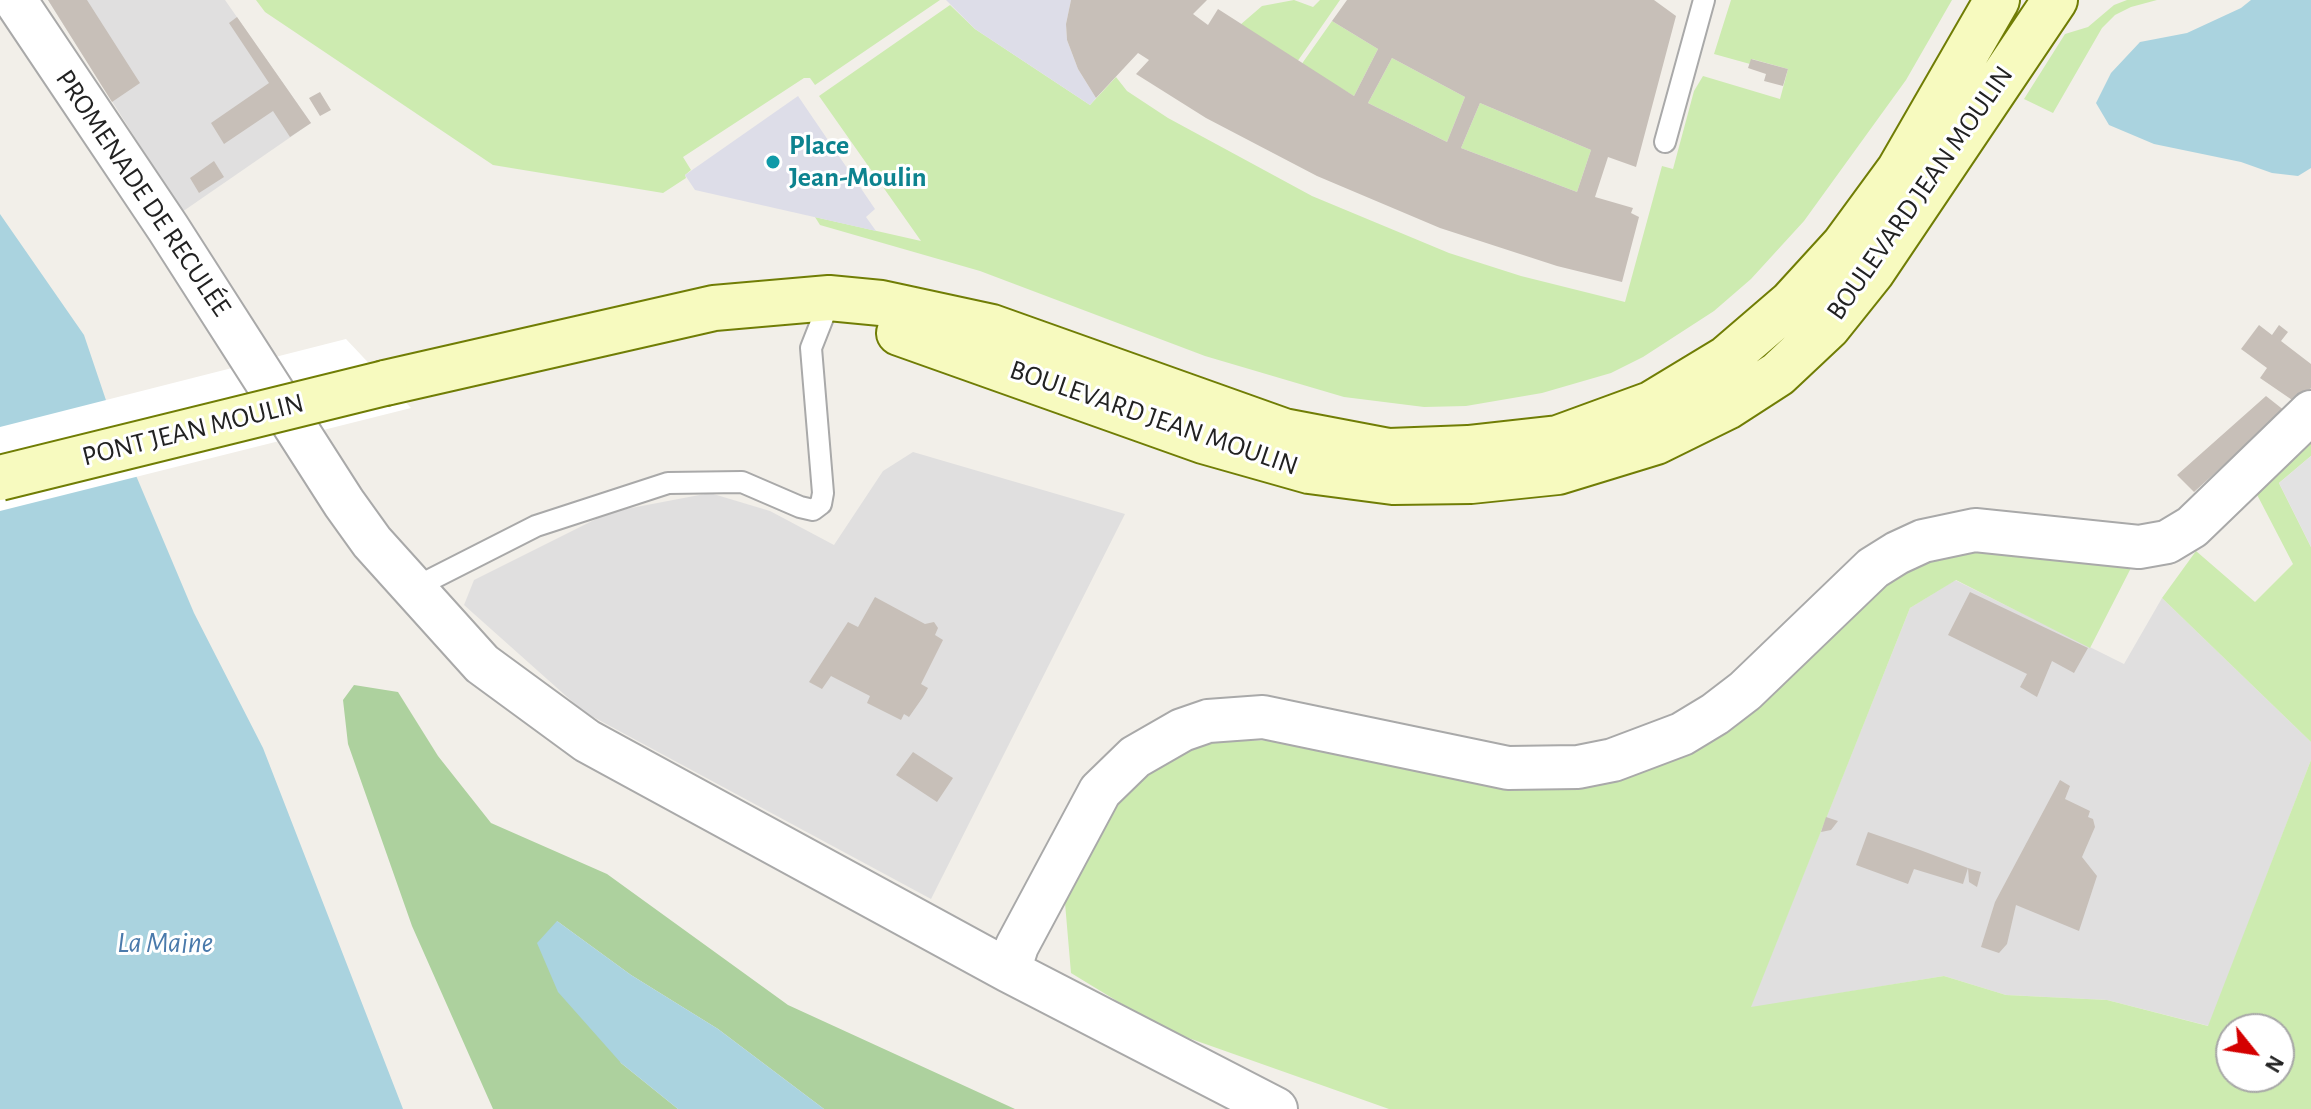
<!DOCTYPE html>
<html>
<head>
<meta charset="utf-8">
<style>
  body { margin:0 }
  #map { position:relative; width:2311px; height:1109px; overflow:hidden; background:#f2efe9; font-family:"Alegreya Sans",sans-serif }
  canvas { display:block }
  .north { position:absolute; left:2215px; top:1013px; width:80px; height:80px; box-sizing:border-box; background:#fff; border:2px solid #a7a7a7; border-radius:50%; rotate:120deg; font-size:22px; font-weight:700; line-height:32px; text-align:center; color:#222 }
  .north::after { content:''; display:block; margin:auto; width:28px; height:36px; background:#d40000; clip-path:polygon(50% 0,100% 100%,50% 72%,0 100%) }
</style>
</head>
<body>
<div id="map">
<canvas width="2311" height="1109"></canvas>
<div class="north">N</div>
</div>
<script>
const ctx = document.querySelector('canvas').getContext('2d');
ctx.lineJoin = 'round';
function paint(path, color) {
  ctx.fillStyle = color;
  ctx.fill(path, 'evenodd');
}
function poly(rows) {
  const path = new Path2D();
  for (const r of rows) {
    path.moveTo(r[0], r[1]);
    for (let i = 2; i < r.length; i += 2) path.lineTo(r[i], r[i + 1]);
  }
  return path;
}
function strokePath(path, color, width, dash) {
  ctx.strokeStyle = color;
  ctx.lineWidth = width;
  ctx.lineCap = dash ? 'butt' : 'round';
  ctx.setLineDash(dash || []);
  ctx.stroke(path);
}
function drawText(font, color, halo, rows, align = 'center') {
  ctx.font = font + ' "Alegreya Sans",sans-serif';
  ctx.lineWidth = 6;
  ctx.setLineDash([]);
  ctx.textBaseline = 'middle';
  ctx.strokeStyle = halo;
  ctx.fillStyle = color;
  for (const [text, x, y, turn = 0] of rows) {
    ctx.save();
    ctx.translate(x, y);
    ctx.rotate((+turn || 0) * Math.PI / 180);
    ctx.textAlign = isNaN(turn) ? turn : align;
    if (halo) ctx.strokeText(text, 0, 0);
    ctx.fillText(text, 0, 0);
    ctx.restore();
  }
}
const residential = poly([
  [48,0,225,0,311,123,182,212],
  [913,452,1125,514,931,899,584,712,464,605,474,580,610,512,710,493,770,511,834,545,883,471],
  [1955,580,2124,664,2162,598,2311,742,2311,760,2209,1026,2107,1000,2006,995,1944,976,1750,1008,1910,608]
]);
const grass = poly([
  [256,0,940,0,815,85,810,78,804,78,683,157,691,170,685,175,686,178,663,193,493,165,265,12],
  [1294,0,1313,7,1320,0,1340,0,1297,62,1240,25,1262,6],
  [1731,0,1952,0,1906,80,1804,221,1751,279,1714,311,1643,357,1611,373,1542,393,1466,406,1424,407,1344,397,1205,356,980,271,820,225,815,217,921,241,819,96,950,5,975,29,1090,105,1116,77,1127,91,1168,118,1312,196,1449,253,1521,276,1625,302,1662,166,1673,169,1694,91,1703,76,1780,99,1788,69,1752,59,1750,64,1714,54],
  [2127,0,2157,0,2131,7,2115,15,2102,28,2053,113,2024,99,2065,34,2088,27,2114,5],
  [1332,21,1378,49,1354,96,1301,65],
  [1392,58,1465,97,1447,142,1368,103],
  [1480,103,1591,150,1577,192,1461,148],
  [2311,432,2311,456,2279,483,2311,547,2311,742,2162,598,2196,551,2255,602,2293,564,2252,485],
  [1956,548,2132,566,2090,648,1956,580,1910,608,1751,1007,1944,976,2006,995,2107,1000,2208,1026,2311,760,2311,1109,1389,1109,1163,1029,1071,973,1065,903,1112,805,1171,752,1215,741,1283,740,1644,765,1887,580],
  [2231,1029,2279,1029,2279,1077,2231,1077]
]);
const forest = poly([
  [354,685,398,692,438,756,491,823,607,874,788,1005,1015,1109,824,1109,718,1029,631,975,557,921,621,1063,678,1109,493,1109,412,926,348,744,343,700]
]);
const parking = poly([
  [2311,456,2311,547,2279,483]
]);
const plaza = poly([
  [946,0,1071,0,1066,24,1067,40,1078,69,1096,98,1090,105,975,29],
  [798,96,875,209,866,217,876,231,695,190,685,175]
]);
const water = poly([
  [2251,0,2311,0,2311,168,2298,176,2272,173,2241,162,2154,144,2109,125,2096,103,2111,73,2140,42,2187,33,2241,8],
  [0,214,84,335,113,421,194,613,263,748,403,1109,0,1109],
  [557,921,631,975,718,1029,824,1109,678,1109,621,1063,558,992,537,943]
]);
const pier = poly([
  [346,339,411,408,0,511,0,427]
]);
const building = poly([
  [48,0,87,0,140,83,112,102],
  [1071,0,1207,0,1193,14,1208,25,1218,9,1354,96,1378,49,1332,21,1347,0,1654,0,1676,16,1636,167,1608,157,1595,197,1633,208,1631,213,1639,217,1622,282,1557,266,1440,228,1317,176,1206,118,1136,74,1149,60,1138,53,1096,98,1078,69,1067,40,1066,24],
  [1392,58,1465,97,1447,142,1368,103],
  [1480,103,1591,150,1577,192,1461,148],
  [237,17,311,123,290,137,273,111,224,144,211,123,269,83,229,23],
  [1751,59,1788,69,1783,86,1764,81,1766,74,1748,68],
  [320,92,331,110,320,116,309,98],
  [214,161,224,177,199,193,190,178],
  [2259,325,2272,335,2279,325,2288,332,2281,341,2311,364,2311,388,2298,404,2260,378,2267,368,2241,349],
  [2266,396,2285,411,2228,467,2225,464,2194,492,2177,475],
  [1970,592,2088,648,2074,673,2052,661,2037,697,2020,687,2027,674,1948,635],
  [875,597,925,624,934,622,938,628,935,635,943,640,921,684,928,688,923,697,909,717,904,714,901,720,867,703,870,696,831,676,822,689,809,682,848,622,858,627],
  [913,752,953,778,937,802,896,775],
  [2060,780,2070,786,2065,799,2090,811,2088,817,2093,819,2095,827,2082,857,2097,876,2079,931,2016,905,2007,944,1999,953,1981,947,1995,902],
  [1826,817,1838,821,1831,830,1821,832],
  [1868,832,1920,850,1968,868,1981,872,1977,887,1969,882,1968,868,1963,884,1914,869,1908,884,1856,865]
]);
const lane = poly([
  [1665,142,1704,0],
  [414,588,536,526,668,483,742,482,800,507,813,510,821,504,823,493,811,348,824,315]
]);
const street = poly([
  [15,0,168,228,344,503,372,542,482,664,587,741,1009,971,1276,1109],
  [1009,971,1017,946,1100,791,1135,757,1182,730,1208,721,1263,717,1508,768,1578,767,1613,760,1682,734,1715,714,1745,691,1873,568,1897,553,1923,541,1975,530,2139,547,2167,542,2192,527,2311,412]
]);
const secondary = poly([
  [899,333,1203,441,1309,471,1393,482,1471,481,1558,472,1656,442,1727,407,1778,374,1828,327,1872,272,2055,0],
  [385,383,714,308,829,298,881,303,992,327,1284,431,1389,451,1468,448,1558,438,1651,404,1727,358,1791,303,1844,245,1899,170,1997,0]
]);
const secondaryBridge = poly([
  [0,478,385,383]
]);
const markers = [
  [773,162,8,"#0f9aa8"]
];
const cultureNames = [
  ["Place",789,146],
  ["Jean-Moulin",789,178]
];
const streetNames = [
  ["PROMENADE DE RECULÉE",143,193,56],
  ["BOULEVARD JEAN MOULIN",1920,193,-55],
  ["BOULEVARD JEAN MOULIN",1154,418,19],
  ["PONT JEAN MOULIN",193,430,-14]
];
const waterNames = [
  ["La Maine",165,943]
];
paint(residential, '#e0dfdf');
paint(grass, '#cdebb0');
paint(forest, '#add19e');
paint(parking, '#e2e2e2');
paint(plaza, '#dddde8');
paint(water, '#aad3df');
paint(pier, '#fff');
paint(building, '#c7bfb8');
strokePath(lane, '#a9a9a9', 24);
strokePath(street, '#a9a9a9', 46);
strokePath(secondary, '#707d05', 48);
strokePath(lane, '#fff', 20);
strokePath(street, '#fff', 42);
strokePath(secondary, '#f7fabf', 44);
strokePath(secondaryBridge, '#707d05', 48, []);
strokePath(secondaryBridge, '#f7fabf', 44);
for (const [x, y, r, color] of markers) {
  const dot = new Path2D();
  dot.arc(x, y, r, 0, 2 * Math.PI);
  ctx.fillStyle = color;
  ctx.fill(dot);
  strokePath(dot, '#fff', 3);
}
drawText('bold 28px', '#0d838f', '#fff', cultureNames, 'left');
drawText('28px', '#222', '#fff', streetNames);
drawText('italic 30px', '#4a7aab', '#fff', waterNames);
</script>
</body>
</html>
